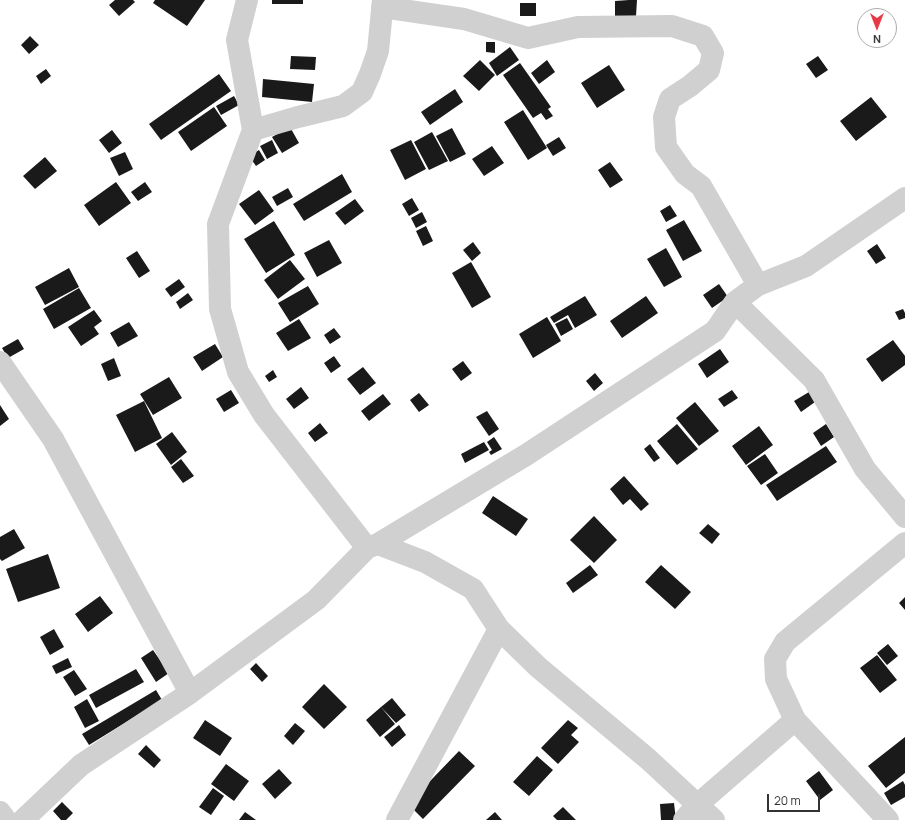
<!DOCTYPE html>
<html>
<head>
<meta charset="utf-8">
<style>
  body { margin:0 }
  #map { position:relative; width:905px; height:820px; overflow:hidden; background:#fff; font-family:Manrope,sans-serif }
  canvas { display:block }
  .north { position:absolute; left:857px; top:8px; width:40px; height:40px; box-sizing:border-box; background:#fff; border:1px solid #adadad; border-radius:50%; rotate:180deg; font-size:11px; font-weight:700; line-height:16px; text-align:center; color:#333 }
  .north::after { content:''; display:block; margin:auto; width:14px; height:18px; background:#e63946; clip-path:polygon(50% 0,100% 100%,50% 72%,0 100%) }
  .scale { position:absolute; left:767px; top:794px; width:53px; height:18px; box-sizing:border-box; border:2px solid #333; border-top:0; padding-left:5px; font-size:12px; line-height:14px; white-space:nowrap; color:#333; -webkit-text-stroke:3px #fff; paint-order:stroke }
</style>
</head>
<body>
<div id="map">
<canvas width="905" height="820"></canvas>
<div class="north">N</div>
<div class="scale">20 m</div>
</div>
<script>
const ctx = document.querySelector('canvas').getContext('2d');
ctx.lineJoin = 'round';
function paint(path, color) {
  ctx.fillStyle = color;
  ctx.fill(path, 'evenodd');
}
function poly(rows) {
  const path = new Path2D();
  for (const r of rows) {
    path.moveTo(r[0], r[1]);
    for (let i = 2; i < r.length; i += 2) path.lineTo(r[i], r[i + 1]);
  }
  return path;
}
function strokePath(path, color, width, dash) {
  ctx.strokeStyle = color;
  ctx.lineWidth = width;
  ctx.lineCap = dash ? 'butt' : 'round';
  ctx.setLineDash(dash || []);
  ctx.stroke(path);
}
const building = poly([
  [115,0,133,0,135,2,119,16,109,5],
  [155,0,205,0,187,26,153,3],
  [272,0,303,0,303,4,272,4],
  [629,0,637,0,636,16,615,16,615,1],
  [520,3,536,3,536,16,520,16],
  [30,36,39,45,29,54,21,45],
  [486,42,495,42,495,53,486,52],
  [510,47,519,60,497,76,489,63],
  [291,56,316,57,315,70,290,69],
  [818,56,828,70,816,78,806,64],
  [480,60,495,75,479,91,463,76],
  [547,60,555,72,539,84,531,73],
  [520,63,551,107,548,109,553,116,546,120,541,113,533,118,503,75],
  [609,65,625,90,597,108,581,83],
  [46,69,51,76,41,84,36,76],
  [219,74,231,91,161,140,149,124],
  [263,79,314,84,312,102,262,97],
  [455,89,463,102,430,125,421,112],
  [234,96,239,105,221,115,216,106],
  [871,97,887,117,856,141,840,121],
  [214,107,227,126,191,151,178,132],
  [523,110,547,148,528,160,504,122],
  [290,127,299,143,282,153,272,137],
  [452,128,466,154,450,162,436,136],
  [112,130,122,143,109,153,99,140],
  [432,132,448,161,429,170,414,142],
  [559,137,566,148,553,156,546,145],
  [272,140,278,153,267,159,260,146],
  [411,140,426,169,405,180,390,150],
  [492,146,504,163,484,176,472,159],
  [259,150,265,160,256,166,249,156],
  [125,152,133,169,119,176,110,158],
  [45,157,57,171,35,189,23,176],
  [610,162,623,180,610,188,598,170],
  [342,174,352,192,304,221,293,204],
  [116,182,131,203,99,226,84,205],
  [145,182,152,192,138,201,131,192],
  [288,188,293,197,277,206,272,197],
  [259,190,274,211,255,225,239,204],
  [412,198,419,210,409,216,402,204],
  [355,199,364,211,345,225,335,213],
  [670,205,677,216,666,222,660,211],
  [422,212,427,222,416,228,411,218],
  [684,220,702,251,683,261,666,230],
  [274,221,295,255,266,273,244,239],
  [426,226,433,241,423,246,416,231],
  [329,240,342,263,317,277,304,253],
  [473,242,481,253,472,261,463,250],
  [877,244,886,258,876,264,867,251],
  [666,248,682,277,664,287,647,259],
  [137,251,150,271,139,278,126,258],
  [290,260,305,279,278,299,264,280],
  [471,262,491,297,472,308,452,273],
  [69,268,79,287,45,305,35,287],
  [179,279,185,287,171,297,165,289],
  [719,284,728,297,712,308,703,295],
  [308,286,319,304,290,322,278,303],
  [79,288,91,308,54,329,43,309],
  [188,293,193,300,180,309,176,302],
  [585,296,597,315,575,328,568,315,554,323,550,317],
  [646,296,658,313,622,338,610,321],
  [903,309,905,313,905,318,899,320,895,312],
  [94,310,102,321,94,327,99,334,81,346,68,327],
  [547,317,561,341,533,358,519,334],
  [567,318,573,329,561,336,555,324],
  [299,319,311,338,288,351,276,333],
  [129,322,138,336,118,347,110,333],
  [334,328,341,337,330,344,324,335],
  [18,339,24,349,8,358,2,348],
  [893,340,905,356,905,365,882,382,866,359],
  [215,344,223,357,202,371,193,357],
  [720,349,729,362,707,378,698,364],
  [334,356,341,366,331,373,324,363],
  [114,358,121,376,108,381,101,364],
  [463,361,472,373,461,381,452,369],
  [363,367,376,383,360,395,347,379],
  [273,370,277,377,269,382,265,376],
  [595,373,603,383,594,391,586,381],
  [169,377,182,398,153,415,140,394],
  [301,387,309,398,294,409,286,399],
  [231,390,239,403,224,412,216,399],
  [732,390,738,398,724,407,718,399],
  [809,392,815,402,801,412,794,401],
  [419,393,429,405,419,412,410,400],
  [383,394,391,404,369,421,361,411],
  [144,401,162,438,135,452,116,415],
  [695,402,719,431,699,446,676,418],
  [0,405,9,419,0,426],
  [487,411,499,429,489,436,476,417],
  [320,423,328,433,315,442,308,433],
  [677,424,698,449,677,465,657,441],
  [826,424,834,437,821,446,813,433],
  [759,426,773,445,746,465,732,446],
  [172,432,187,452,171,465,156,444],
  [494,437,502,449,491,455,489,452,492,450,487,442],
  [484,442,489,450,465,463,461,454],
  [650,444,660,458,654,462,644,449],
  [826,446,837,462,777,501,766,485],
  [765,454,778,473,761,485,747,466],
  [181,459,194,476,183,483,171,467],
  [624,476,649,504,641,511,630,499,623,505,610,489],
  [493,496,528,519,516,536,482,513],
  [594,516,617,540,594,563,570,540],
  [708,524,720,534,712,544,699,533],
  [14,529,25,548,2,561,0,559,0,537],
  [48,554,60,588,18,602,6,569],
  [590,565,598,575,573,593,566,583],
  [661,565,691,592,675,609,645,582],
  [100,596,113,613,88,632,75,614],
  [905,597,905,610,899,603],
  [54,629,64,647,50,655,40,637],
  [888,644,898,656,887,665,877,653],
  [153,650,169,673,156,682,141,658],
  [877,655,897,680,880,693,860,668],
  [68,658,72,667,56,674,52,666],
  [256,663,268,676,262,682,250,669],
  [136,669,144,682,96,708,89,695],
  [74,670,87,689,75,696,63,677],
  [324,684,347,707,324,729,302,707],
  [156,690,162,700,89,745,82,734],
  [392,698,406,715,396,723,381,707],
  [87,699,99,721,85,728,74,707],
  [381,707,395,724,380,737,366,720],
  [205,720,232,738,220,756,193,738],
  [568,720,578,728,571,735,579,742,558,764,541,748],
  [295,723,305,731,293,745,284,736],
  [399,725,406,735,392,747,384,737],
  [905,737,905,773,886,788,868,766],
  [146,745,161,760,154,768,138,754],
  [459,751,475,766,423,819,408,804],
  [537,756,553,770,529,796,513,782],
  [226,764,249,781,234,801,211,784],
  [279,769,292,783,275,799,262,784],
  [819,771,833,790,820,800,806,781],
  [903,781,905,785,905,797,891,805,884,793],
  [213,788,224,796,211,815,199,807],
  [62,802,73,813,66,820,61,820,53,811],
  [674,803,676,820,661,820,660,804],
  [563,807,576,820,557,820,553,816],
  [245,812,256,820,239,820],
  [495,812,502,820,486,820]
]);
const minor = poly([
  [247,0,237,40,253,130,218,224,220,309,238,372,264,415,367,548],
  [382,7,464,19,528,38,578,27,672,26,703,36,713,53,709,70,690,86,670,99,664,117,666,147,685,174,701,186,758,285],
  [253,130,298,117,343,106,362,92,370,74,378,51,383,0],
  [905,198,806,266,758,285,735,302,814,380,865,469,905,517],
  [0,362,53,439,190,693],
  [378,544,425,562,473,589,499,629,538,667,648,759,714,820],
  [0,812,6,820],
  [23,820,81,765,190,693,316,600,367,548,378,544,526,455,715,331,735,302],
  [397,820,499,629],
  [684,820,697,805,795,720],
  [888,820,795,720,776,679,775,659,785,642,905,543]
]);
paint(building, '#1a1a1a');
strokePath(minor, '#d0d0d0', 22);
</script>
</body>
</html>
